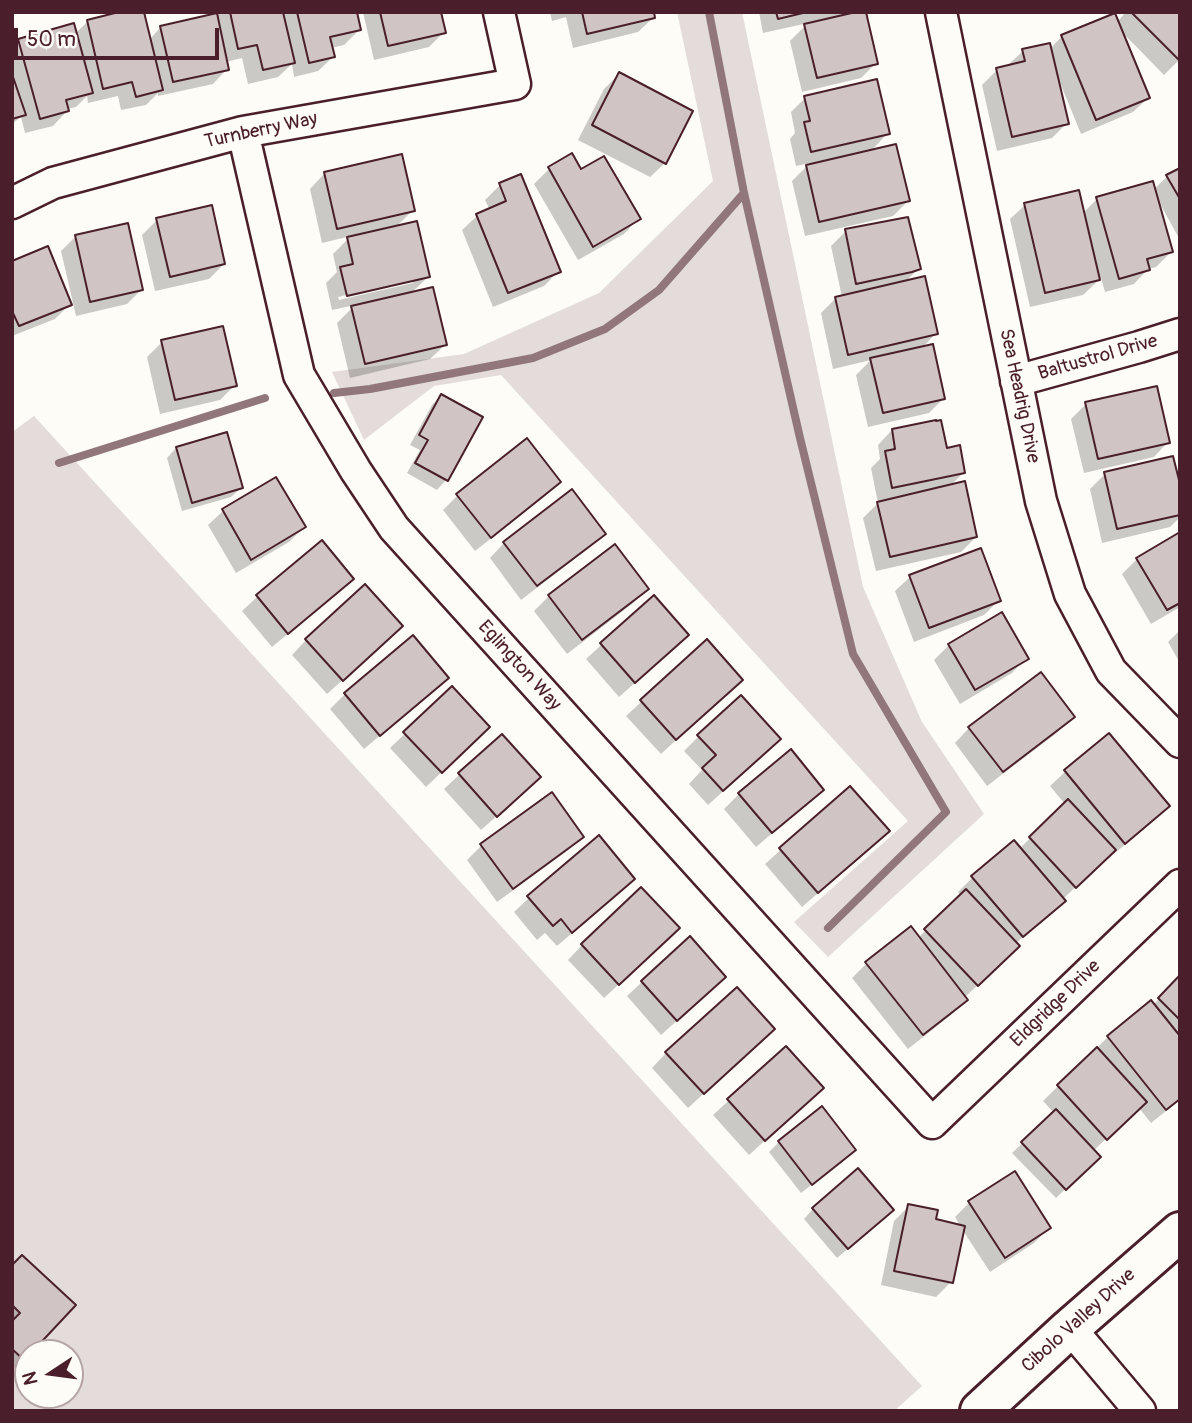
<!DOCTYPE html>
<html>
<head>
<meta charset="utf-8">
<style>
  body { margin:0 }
  #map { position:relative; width:1192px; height:1423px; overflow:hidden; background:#fdfcf7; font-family:Pangolin,sans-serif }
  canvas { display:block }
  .frame { position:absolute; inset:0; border:14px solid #4a1f2b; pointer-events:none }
  .north { position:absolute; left:14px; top:1339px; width:70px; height:70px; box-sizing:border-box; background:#fdfcf7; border:2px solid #b5a4a5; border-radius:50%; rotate:257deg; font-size:19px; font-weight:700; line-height:28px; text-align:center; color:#4a1f2b }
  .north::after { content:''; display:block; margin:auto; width:24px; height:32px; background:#4a1f2b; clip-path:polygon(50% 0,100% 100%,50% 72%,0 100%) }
  .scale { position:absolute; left:14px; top:28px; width:205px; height:32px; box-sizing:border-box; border:4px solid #4a1f2b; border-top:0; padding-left:9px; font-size:21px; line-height:24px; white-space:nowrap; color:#4a1f2b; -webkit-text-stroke:5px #fdfcf7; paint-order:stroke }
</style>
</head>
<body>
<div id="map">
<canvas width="1192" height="1423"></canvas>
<div class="frame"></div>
<div class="north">N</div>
<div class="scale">50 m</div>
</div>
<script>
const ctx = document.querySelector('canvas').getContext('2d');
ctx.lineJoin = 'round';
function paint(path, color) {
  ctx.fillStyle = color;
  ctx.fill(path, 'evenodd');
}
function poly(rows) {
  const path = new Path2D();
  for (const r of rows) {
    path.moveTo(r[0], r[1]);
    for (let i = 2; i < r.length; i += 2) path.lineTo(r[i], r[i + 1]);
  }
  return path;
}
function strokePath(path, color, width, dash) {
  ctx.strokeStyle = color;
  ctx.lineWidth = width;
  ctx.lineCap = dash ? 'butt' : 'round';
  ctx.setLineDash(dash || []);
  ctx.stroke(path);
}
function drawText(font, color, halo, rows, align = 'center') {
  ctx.font = font + ' Pangolin,sans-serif';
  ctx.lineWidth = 7;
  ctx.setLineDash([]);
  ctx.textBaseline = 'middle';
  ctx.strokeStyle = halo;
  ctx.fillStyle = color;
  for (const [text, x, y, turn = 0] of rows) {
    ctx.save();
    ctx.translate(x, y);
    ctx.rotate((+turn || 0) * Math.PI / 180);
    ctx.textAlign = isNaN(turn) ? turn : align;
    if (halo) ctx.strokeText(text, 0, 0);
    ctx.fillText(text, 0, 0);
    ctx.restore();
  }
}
const green = poly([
  [677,12,742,12,863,587,922,722,984,814,828,957,794,922,908,821,501,375,434,386,364,440,332,372,464,354,599,293,713,181],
  [34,416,922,1386,894,1411,12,1411,12,432],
  [28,1353,70,1353,70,1395,28,1395]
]);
const shadow = poly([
  [212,12,355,12,359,30,344,45,331,48,333,57,318,71,294,77,292,64,278,77,248,84,242,58,226,62,227,69,213,84,158,96,158,93,146,105,121,110,118,96,88,103,87,96,76,107,67,109,67,111,53,126,25,133,21,117,12,124,12,46,19,40,75,34,88,21,149,40,161,27,213,16],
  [363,12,440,12,444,32,429,47,374,60],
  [550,12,652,12,653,18,638,32,573,48,566,17,552,21],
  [759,12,850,12,845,17,876,63,861,78,802,92,790,41,808,23,763,33],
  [1126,12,1180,12,1180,59,1164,75,1120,30,1148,98,1133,112,1081,134,1059,80,1057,80,1067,123,1052,138,997,151,982,85,997,70,1008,65,1023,51,1050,49,1062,36,1117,22],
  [619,74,665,163,650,177,578,140,604,89],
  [805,98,888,133,870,152,908,201,893,216,805,236,792,181,810,163,796,166,790,139,795,133,791,112],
  [572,156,580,171,638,219,624,234,578,260,534,184,549,169],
  [1180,170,1180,240,1158,200,1171,252,1156,267,1148,269,1134,284,1105,292,1101,278,1083,295,1030,307,1010,219,1025,205,1083,213,1097,199,1153,190,1168,176],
  [324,174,413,210,395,228,428,277,410,294,445,345,430,359,350,378,337,323,355,305,332,310,326,283,337,272,333,254,351,236,322,243,310,189],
  [413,279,413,283,339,300,338,297],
  [500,185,559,271,544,286,493,307,462,230,477,216,490,210,485,200],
  [157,220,224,264,209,279,155,291,142,235],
  [846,231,919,268,904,283,936,333,922,348,944,398,929,413,868,427,856,375,871,360,833,369,821,313,835,299,842,297,831,246],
  [76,236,142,289,127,304,76,316,61,251],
  [12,263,70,304,55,319,12,336],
  [162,342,235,385,220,400,160,414,147,357],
  [441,396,446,480,437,490,407,473,420,450,410,445,432,405],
  [1086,404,1168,442,1154,457,1084,473,1071,419],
  [892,430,945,450,963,473,949,487,976,537,961,552,876,571,863,518,878,503,871,468,880,459,878,445],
  [176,448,241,488,231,497,182,511,167,458],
  [1105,474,1180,492,1180,517,1170,527,1102,543,1090,489],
  [275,479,304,527,289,542,236,573,208,525,223,511],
  [559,482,544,497,475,551,443,510,458,495],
  [604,534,589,548,521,600,490,558,504,543],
  [1180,534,1180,607,1151,624,1122,574,1137,559],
  [322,543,352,579,337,593,272,647,242,611,257,597],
  [910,577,999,600,984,615,914,642,895,591],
  [647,589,632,604,567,654,534,611,549,596],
  [653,598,672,650,619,697,586,659],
  [1001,615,1026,658,1012,673,960,704,934,660,949,645],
  [1180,630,1180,663,1168,642],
  [306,640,386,641,327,694,292,655],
  [707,641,726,694,661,754,626,716],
  [452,689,473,742,426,787,390,748],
  [432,692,364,749,330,709,345,694],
  [1072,717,1058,732,987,786,955,743,969,728],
  [1109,735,1168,806,1153,821,1109,858,1108,856,1062,900,1048,915,1015,944,1003,961,964,998,966,1000,951,1015,908,1049,852,978,867,963,918,938,961,896,958,892,973,877,1019,849,1065,804,1050,786,1065,772],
  [501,736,524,792,481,830,444,789],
  [699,736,764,754,708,805,689,784,702,770,684,751],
  [790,751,822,789,807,804,756,847,724,809,739,794],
  [850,788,873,845,802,907,765,864],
  [582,837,567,851,497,902,467,860,481,846],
  [633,879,618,894,557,946,545,933,537,940,514,912,529,898],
  [663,943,604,998,568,960,582,945],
  [1180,978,1180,1100,1151,1123,1139,1108,1093,1151,1099,1157,1056,1198,1012,1153,1054,1113,1043,1101,1108,1037,1153,1005],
  [642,982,709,992,661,1035,627,996],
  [758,1044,688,1108,652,1068,666,1053],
  [786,1048,807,1102,749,1155,713,1115],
  [821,1109,854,1150,844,1160,801,1193,769,1152,779,1142],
  [970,1202,1049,1228,1034,1243,990,1272,962,1229,951,1282,936,1297,881,1285,894,1221,909,1206,934,1221,961,1227,955,1217],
  [813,1209,882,1220,837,1258,804,1219],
  [12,1267,29,1353,12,1370]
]);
const stream = poly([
  [709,12,744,193,800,438,853,654,946,812,828,928],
  [334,393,370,389,533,358,605,329,659,290,744,193],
  [59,463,265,398]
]);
const building = poly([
  [119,12,144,12,163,90,136,97,132,82,103,89,87,20,119,12],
  [230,12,283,12,295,63,263,70,257,45,238,49,230,12],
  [297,12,357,12,361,30,330,37,335,57,309,63,297,12],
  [380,12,441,12,446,33,388,46,380,12],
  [582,12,654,12,655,18,587,34,582,12],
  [776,12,807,12,778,19,776,12],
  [856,12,866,12,878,64,817,78,804,24,856,12],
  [1131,12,1180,12,1180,61,1131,12],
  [217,13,229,70,173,82,160,26,217,13],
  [1115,13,1150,98,1096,120,1061,35,1115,13],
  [74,23,93,93,66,100,69,111,40,119,18,39,74,23],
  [1050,43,1069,124,1012,137,996,68,1025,61,1022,49,1050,43],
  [619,72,693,111,666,164,592,125,619,72],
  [12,74,26,115,12,119,12,74],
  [877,79,890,134,811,152,804,122,810,121,804,96,877,79],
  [896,144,910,201,819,222,806,165,896,144],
  [572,153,581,169,604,156,641,219,593,247,548,167,572,153],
  [402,154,415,211,337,229,324,172,402,154],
  [1180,168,1180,199,1166,175,1180,168],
  [521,174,561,272,508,293,476,214,506,201,499,183,521,174],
  [1153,181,1173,252,1147,259,1150,270,1119,279,1096,197,1153,181],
  [1079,190,1100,280,1045,293,1024,203,1079,190],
  [212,205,225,264,170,277,156,218,212,205],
  [908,217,921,269,912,272,856,284,845,229,908,217],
  [417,221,430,277,347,296,340,267,353,264,347,237,417,221],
  [128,223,143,290,90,302,75,235,128,223],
  [48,246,72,305,19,326,12,311,12,261,48,246],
  [925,276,938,334,848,355,835,297,925,276],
  [433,287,447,345,365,364,351,306,433,287],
  [223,326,237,386,175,400,161,340,223,326],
  [933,344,945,399,883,413,870,358,933,344],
  [1157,386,1170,443,1098,459,1085,402,1157,386],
  [441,394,483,417,448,481,415,463,428,440,419,435,441,394],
  [936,420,936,421,941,420,947,448,960,445,965,473,892,488,885,451,895,449,892,429,936,420],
  [227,432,243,488,192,503,176,447,227,432],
  [527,438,561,482,491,538,456,494,527,438],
  [1173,456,1180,484,1180,515,1117,529,1104,472,1173,456],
  [276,477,306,527,251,560,222,509,276,477],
  [965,481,977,537,890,557,877,502,965,481],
  [572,489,606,534,537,586,503,542,572,489],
  [1180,532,1180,603,1167,610,1136,558,1180,532],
  [322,540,354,579,288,634,256,595,322,540],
  [615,544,649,589,582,640,548,595,615,544],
  [981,548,1001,601,929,628,909,575,981,548],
  [365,584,403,626,343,681,305,639,365,584],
  [654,595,689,635,635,683,600,643,654,595],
  [1002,612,1029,659,975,690,948,644,1002,612],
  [413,635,449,678,380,736,344,693,413,635],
  [707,639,743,680,676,740,640,700,707,639],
  [1041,672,1075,717,1003,772,968,727,1041,672],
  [452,686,490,727,442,773,403,732,452,686],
  [741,695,781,739,723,791,702,768,716,755,697,735,741,695],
  [1109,733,1170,806,1125,844,1064,770,1109,733],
  [502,734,541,777,497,817,458,773,502,734],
  [791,749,824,790,772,833,738,793,791,749],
  [850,786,890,831,818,893,779,848,850,786],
  [552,792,584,837,513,889,480,844,552,792],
  [1068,799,1116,850,1076,888,1029,837,1068,799],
  [599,835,635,879,572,933,561,919,553,926,527,896,599,835],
  [1014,840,1066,901,1023,937,971,876,1014,840],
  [641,887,680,928,619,985,581,944,641,887],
  [966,889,1020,946,978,986,924,929,966,889],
  [911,926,968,1000,923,1035,865,962,911,926],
  [690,936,726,977,677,1021,641,981,690,936],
  [1180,975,1180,1020,1158,998,1180,975],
  [737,987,775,1029,704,1094,665,1052,737,987],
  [1151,1000,1180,1036,1180,1099,1166,1110,1107,1036,1151,1000],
  [786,1046,824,1088,765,1141,727,1099,786,1046],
  [1097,1047,1147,1102,1107,1140,1057,1085,1097,1047],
  [822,1106,856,1150,812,1185,778,1141,822,1106],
  [1056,1109,1101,1157,1066,1190,1021,1142,1056,1109],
  [858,1168,894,1210,848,1249,812,1208,858,1168],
  [1015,1171,1051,1228,1005,1258,968,1201,1015,1171],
  [908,1204,938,1210,936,1219,965,1226,953,1283,894,1271,908,1204],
  [22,1255,76,1305,31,1353,28,1353,28,1356,24,1360,12,1349,12,1321,20,1313,12,1305,12,1265,22,1255]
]);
const street = poly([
  [941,12,1041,501,1070,594,1111,671,1180,742],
  [243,132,299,375,356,471,394,528,932,1123,1180,885],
  [12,203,53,183,243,132,515,84,499,12],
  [1016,381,1139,347,1180,334],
  [1070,1328,1140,1411]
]);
const secondary = poly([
  [980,1411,1070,1328,1180,1232]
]);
const streetNames = [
  ["Turnberry Way",261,131,-12],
  ["Baltustrol Drive",1098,358,-16],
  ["Sea Headrig Drive",1019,396,78],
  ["Eglington Way",519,666,48],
  ["Eldgridge Drive",1056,1004,-44],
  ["Cibolo Valley Drive",1079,1321,-42]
];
paint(green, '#e3dcda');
paint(shadow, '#0003');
strokePath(stream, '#91777b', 8);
paint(building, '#d0c5c4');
strokePath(building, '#4a1f2b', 2);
strokePath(street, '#4a1f2b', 35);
strokePath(secondary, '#4a1f2b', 44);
strokePath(street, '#fdfcf7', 30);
strokePath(secondary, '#fdfcf7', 38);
drawText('19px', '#4a1f2b', '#fdfcf7', streetNames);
</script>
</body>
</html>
